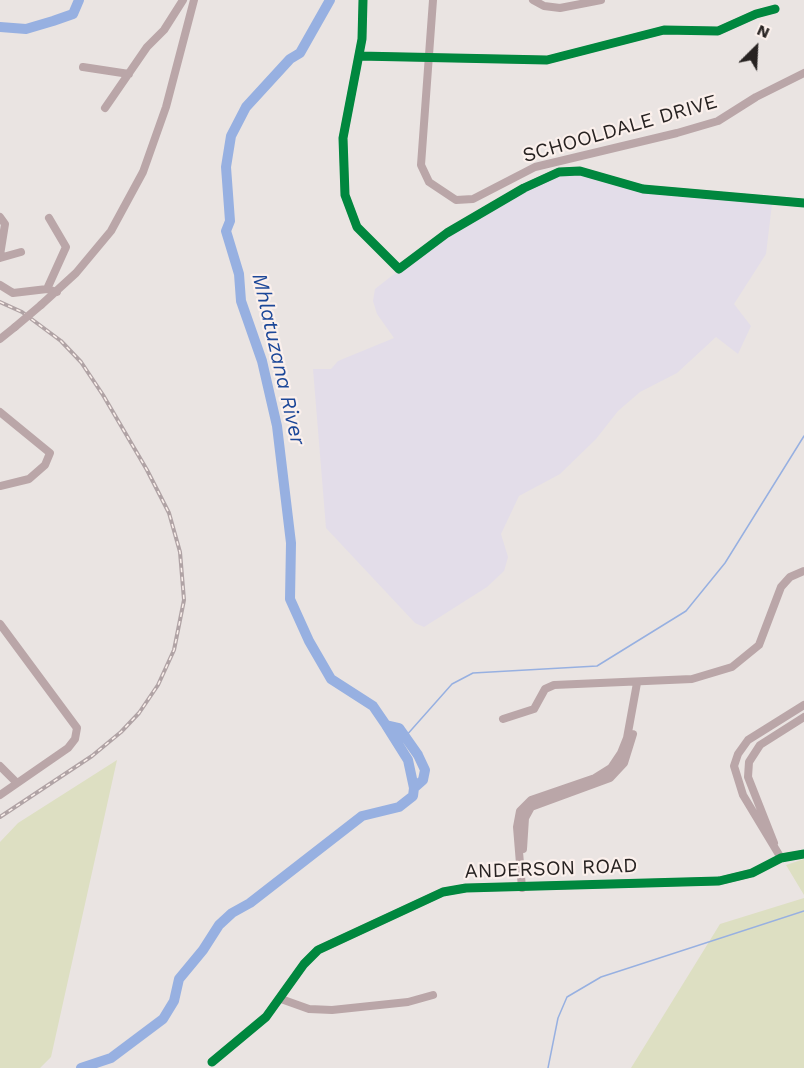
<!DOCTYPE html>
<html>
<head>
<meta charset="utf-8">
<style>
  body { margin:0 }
  #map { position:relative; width:804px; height:1068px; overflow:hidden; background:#eae4e2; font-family:"Work Sans",sans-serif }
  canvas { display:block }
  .north { position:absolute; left:726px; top:18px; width:60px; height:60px; -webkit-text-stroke:4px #fbf0ec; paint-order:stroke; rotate:24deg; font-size:16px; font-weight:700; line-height:24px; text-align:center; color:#272221 }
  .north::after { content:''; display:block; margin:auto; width:21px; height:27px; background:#272221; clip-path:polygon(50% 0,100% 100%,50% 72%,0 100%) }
</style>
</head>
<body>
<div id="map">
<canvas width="804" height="1068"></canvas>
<div class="north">N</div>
</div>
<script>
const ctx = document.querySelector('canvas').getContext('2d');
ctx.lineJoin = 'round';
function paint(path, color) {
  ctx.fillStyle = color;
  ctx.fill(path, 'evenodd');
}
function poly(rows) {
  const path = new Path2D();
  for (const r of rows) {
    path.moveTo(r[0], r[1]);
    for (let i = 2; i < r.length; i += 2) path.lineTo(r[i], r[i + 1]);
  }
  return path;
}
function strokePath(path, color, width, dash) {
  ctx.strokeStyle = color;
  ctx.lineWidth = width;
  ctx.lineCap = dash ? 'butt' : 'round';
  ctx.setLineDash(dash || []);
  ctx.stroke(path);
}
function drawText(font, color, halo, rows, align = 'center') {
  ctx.font = font + ' "Work Sans",sans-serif';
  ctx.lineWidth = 4.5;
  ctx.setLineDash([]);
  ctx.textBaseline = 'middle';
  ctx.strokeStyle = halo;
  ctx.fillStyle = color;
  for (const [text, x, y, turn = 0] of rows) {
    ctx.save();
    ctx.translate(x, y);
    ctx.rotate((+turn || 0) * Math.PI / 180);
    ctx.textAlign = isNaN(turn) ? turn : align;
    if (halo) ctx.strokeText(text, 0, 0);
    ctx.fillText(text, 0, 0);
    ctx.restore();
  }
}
const industrial = poly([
  [579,172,643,191,772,204,766,254,734,304,751,326,738,354,716,337,677,373,640,392,618,411,596,439,560,474,519,496,501,534,508,557,504,571,487,587,424,627,415,623,326,528,313,369,331,369,338,361,394,338,377,314,373,301,375,289,426,249,557,173]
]);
const green = poly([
  [117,760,51,1057,40,1068,0,1068,0,842,18,823],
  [804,859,804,895,786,865],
  [804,898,804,1068,631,1068,720,924]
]);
const stream = poly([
  [405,737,452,684,473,673,597,666,686,611,725,563,804,436],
  [548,1068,558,1018,567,997,601,977,804,911]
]);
const river = poly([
  [0,27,26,29,53,21,73,14,79,0],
  [386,725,408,760,414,788],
  [81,1068,111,1058,163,1019,174,1001,179,979,203,950,219,925,232,913,250,903,362,816,399,807,413,796,414,788,423,780,425,770,418,755,399,728,386,725,373,706,331,679,309,641,290,599,291,543,277,426,262,361,241,301,239,274,226,231,230,221,226,167,231,136,246,107,290,59,300,53,330,0]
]);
const minor = poly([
  [363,0,362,39,343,138,345,195,357,227,399,269,447,233,524,188,559,172,580,171,643,189,804,203],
  [433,0,421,165,429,182,456,200,473,199,535,167,677,133,718,121,756,97,804,73],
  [533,0,544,6,560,8,601,0],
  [359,56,547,60,664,30,718,31,756,14,775,9],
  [83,67,129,74],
  [105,108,147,47,164,30,183,0],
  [0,217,5,224,0,255],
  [49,218,66,247,47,289,57,292],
  [0,258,21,252],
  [0,285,13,293,47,289],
  [41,305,76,273,111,231,143,172,166,107,194,0],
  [0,339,15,327],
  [0,412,50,453,45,465,29,479,0,486],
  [0,624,77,728,75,739,68,748,0,795],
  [503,719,534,709,545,689,554,685,692,679,732,667,759,645,781,587,790,577,804,571],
  [0,766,17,783],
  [774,843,748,777,749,762,760,745,804,717],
  [523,849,525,818,531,807,610,778,624,763,633,734],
  [781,858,743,795,734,766,738,754,748,740,804,705],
  [522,888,517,827,520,811,531,800,595,778,611,768,621,753,627,738,637,683],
  [281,999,309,1009,332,1010,408,1002,433,995],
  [212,1062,266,1017,304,964,318,950,443,892,466,888,719,881,752,873,781,858,804,854]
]);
const rail = poly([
  [0,302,22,312,61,341,81,362,103,395,147,470,169,513,180,552,184,600,174,650,158,685,139,713,121,732,92,756,0,817]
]);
const minorBridge = poly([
  [15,327,41,305]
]);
const cycleway = poly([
  [363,0,362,39,343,138,345,195,357,227,399,269,447,233,524,188,559,172,580,171,643,189,804,203],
  [359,56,547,60,664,30,718,31,756,14,775,9],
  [212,1062,266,1017,304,964,318,950,443,892,466,888,719,881,752,873,781,858,804,854]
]);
const streetNames = [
  ["SCHOOLDALE DRIVE",620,129,-16],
  ["ANDERSON ROAD",551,869,-2]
];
const waterNames = [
  ["Mhlatuzana River",278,359,77]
];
paint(industrial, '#e3dde9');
paint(green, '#dddfc2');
strokePath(stream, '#97b0e1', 1.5);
strokePath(river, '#97b0e1', 10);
strokePath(minor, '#baa6a8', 8);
strokePath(rail, '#b0a3a5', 4);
strokePath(rail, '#fbf0ec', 1.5, [4.5]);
strokePath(minorBridge, '#baa6a8', 8);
strokePath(cycleway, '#00873e', 9);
drawText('20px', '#272221', '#fbf0ec', streetNames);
drawText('italic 21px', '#1c4798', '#fbf0ec', waterNames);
</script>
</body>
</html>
